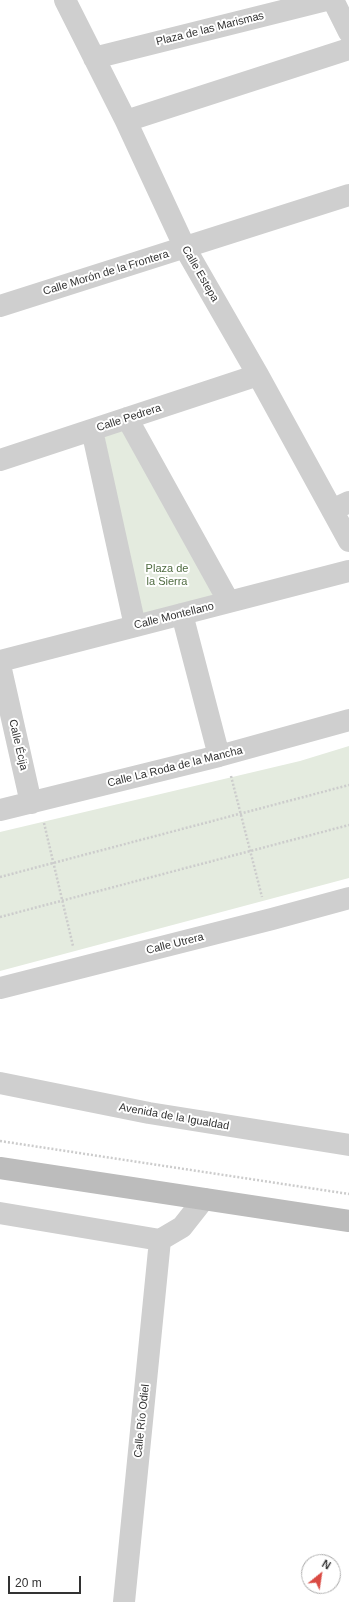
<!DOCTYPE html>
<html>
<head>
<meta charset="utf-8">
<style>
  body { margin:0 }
  #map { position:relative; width:349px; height:1602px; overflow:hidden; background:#fff; font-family:Arial,sans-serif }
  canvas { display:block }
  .north { position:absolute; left:301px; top:1554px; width:40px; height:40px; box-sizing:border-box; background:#fff; border:1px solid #adadad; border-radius:50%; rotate:30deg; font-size:11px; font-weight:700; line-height:16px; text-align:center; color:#323232 }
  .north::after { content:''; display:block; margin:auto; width:14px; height:18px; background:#da4a43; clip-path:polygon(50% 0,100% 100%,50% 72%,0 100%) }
  .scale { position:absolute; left:8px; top:1576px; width:73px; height:18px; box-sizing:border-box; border:2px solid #323232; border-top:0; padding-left:5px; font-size:12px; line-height:14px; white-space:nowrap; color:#323232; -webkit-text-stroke:3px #fff; paint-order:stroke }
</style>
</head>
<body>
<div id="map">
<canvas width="349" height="1602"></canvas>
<div class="north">N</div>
<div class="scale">20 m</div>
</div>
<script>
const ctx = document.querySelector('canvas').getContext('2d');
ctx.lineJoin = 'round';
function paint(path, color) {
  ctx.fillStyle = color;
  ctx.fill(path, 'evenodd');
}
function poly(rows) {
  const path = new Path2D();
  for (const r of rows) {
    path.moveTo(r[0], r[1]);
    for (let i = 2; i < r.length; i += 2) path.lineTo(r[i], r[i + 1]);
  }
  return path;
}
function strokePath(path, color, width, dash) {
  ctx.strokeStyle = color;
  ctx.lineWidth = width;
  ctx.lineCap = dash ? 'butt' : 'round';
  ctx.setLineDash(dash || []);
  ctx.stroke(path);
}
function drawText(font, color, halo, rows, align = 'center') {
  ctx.font = font + ' Arial,sans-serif';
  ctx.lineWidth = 4;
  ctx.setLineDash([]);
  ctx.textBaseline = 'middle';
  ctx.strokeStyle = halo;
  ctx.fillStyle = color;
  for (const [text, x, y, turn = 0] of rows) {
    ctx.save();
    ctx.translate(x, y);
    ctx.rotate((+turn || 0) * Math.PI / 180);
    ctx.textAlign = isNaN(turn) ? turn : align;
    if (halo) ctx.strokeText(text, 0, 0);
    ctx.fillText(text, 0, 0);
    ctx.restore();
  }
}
const green = poly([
  [124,428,220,599,141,618,104,435],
  [349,746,349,878,0,971,0,832,300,761]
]);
const path = poly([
  [231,776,262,897],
  [44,823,73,946],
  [0,877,349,785],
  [0,917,349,825],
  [0,1141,349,1194]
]);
const street = poly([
  [65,0,126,121,185,248,258,375,349,541],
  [333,0,349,32],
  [94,58,326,0],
  [126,121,349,49],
  [0,306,349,195],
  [127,418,229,602],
  [92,430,135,626],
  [0,460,258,375],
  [332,510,349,502],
  [182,614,219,756],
  [0,661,349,571],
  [0,665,31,803],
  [0,810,219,756,349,720],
  [0,988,272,919,349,898],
  [0,1083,149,1113,349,1145],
  [0,1213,160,1240,182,1227,204,1199],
  [124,1602,160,1240]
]);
const secondary = poly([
  [0,1168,349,1221]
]);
const streetNames = [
  ["Plaza de las Marismas",210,29,-14],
  ["Calle Morón de la Frontera",106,273,-17],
  ["Calle Estepa",200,274,60],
  ["Calle Pedrera",129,418,-18],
  ["Calle Montellano",174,616,-14],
  ["Calle Écija",18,745,77],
  ["Calle La Roda de la Mancha",175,767,-14],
  ["Calle Utrera",175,944,-14],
  ["Avenida de la Igualdad",174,1117,10],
  ["Calle Río Odiel",142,1421,-84]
];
const parkNames = [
  ["Plaza de",167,569],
  ["la Sierra",167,582]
];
paint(green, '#e4ebdf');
strokePath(path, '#ccc', 2.5, [2, 2]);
strokePath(street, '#cfcfcf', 22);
strokePath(secondary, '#bcbcbc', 22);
drawText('11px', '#323232', '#fff', streetNames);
drawText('11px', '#506c42', '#fff', parkNames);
</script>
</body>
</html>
